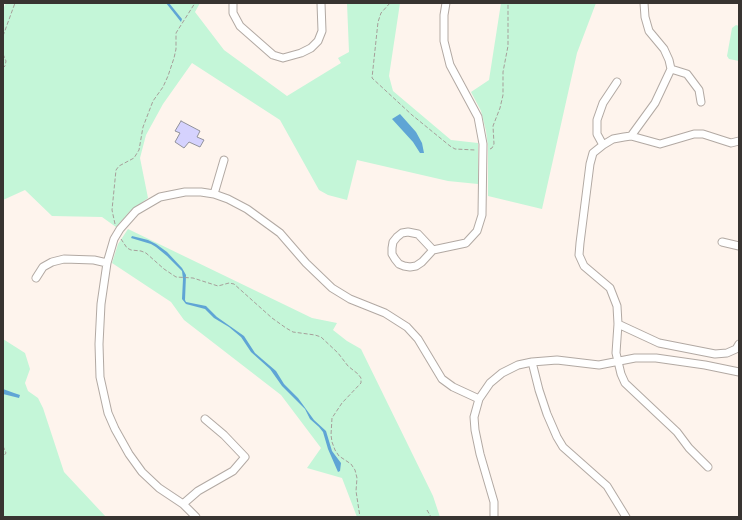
<!DOCTYPE html>
<html>
<head>
<meta charset="utf-8">
<style>
  body { margin:0 }
  #map { position:relative; width:742px; height:520px; overflow:hidden; background:#fef4ed; font-family:Rubik,sans-serif }
  canvas { display:block }
  .frame { position:absolute; inset:0; border:4px solid #383431; pointer-events:none }
</style>
</head>
<body>
<div id="map">
<canvas width="742" height="520"></canvas>
<div class="frame"></div>
</div>
<script>
const ctx = document.querySelector('canvas').getContext('2d');
ctx.lineJoin = 'round';
function paint(path, color) {
  ctx.fillStyle = color;
  ctx.fill(path, 'evenodd');
}
function poly(rows) {
  const path = new Path2D();
  for (const r of rows) {
    path.moveTo(r[0], r[1]);
    for (let i = 2; i < r.length; i += 2) path.lineTo(r[i], r[i + 1]);
  }
  return path;
}
function strokePath(path, color, width, dash) {
  ctx.strokeStyle = color;
  ctx.lineWidth = width;
  ctx.lineCap = dash ? 'butt' : 'round';
  ctx.setLineDash(dash || []);
  ctx.stroke(path);
}
const green = poly([
  [6,3,200,3,195,12,224,50,287,96,341,63,338,58,349,52,347,3,400,3,389,76,393,91,451,140,478,143,478,184,448,181,357,160,347,200,328,195,319,190,280,120,192,63,163,104,146,135,140,158,148,198,130,211,116,227,102,217,52,216,25,190,3,200,3,9],
  [501,3,596,3,577,53,542,209,488,196,488,146,486,131,481,111,471,92,489,80],
  [736,25,739,26,739,61,729,59,727,56,732,28],
  [128,229,312,318,337,323,333,330,347,341,361,349,433,496,440,517,357,517,342,478,307,468,321,448,281,395,184,320,171,302,112,263,118,244],
  [3,339,25,353,30,369,25,383,28,391,38,398,43,408,64,472,106,517,3,517]
]);
const water = poly([
  [166,3,169,3,182,19,181,22],
  [400,114,416,132,422,143,424,153,420,153,413,142,392,119],
  [132,236,148,240,156,244,167,252,182,268,186,275,185,300,186,302,206,306,217,317,244,336,255,353,276,371,284,384,298,398,314,420,326,431,332,451,341,463,340,471,338,472,328,449,323,432,319,427,310,419,305,409,282,386,270,369,251,352,241,337,229,327,214,318,205,309,186,304,182,299,183,279,182,271,167,256,156,247,151,244,131,238],
  [3,389,14,393,20,395,19,398,3,394]
]);
const building = poly([
  [181,121,200,131,197,137,204,140,200,147,189,142,184,148,175,142,180,133,175,131,181,121]
]);
const path = poly([
  [390,3,381,13,378,22,372,78,412,115,450,146,455,149,475,150],
  [3,36,15,3],
  [3,54,6,61,5,66,3,68],
  [490,149,492,148,494,144,493,126,500,108,503,95,503,72,508,46,508,3],
  [115,224,112,210,116,170,119,166,134,158,139,150,143,127,153,101,163,87,168,76,174,58,176,49,176,33,195,3],
  [121,239,127,248,131,250,141,251,146,253,164,269,176,277,193,278,218,286,229,283,234,284,272,318,286,328,293,332,315,335,321,337,338,353,348,366,358,374,361,378,361,383,342,403,332,418,331,435,332,442,335,450,339,456,351,464,355,470,357,478,356,491,360,517],
  [3,446,6,453,3,457],
  [427,510,431,517]
]);
const minor = poly([
  [233,3,233,13,240,26,273,55,283,58,301,53,311,48,318,41,322,31,321,3],
  [671,69,687,74,699,90,701,102],
  [631,136,655,103,671,69,669,60,664,49,649,31,645,17,644,3],
  [603,145,597,134,597,120,603,103,617,82],
  [214,194,224,160],
  [408,232,418,234,433,250,422,262,416,266,410,267,404,266,399,264,395,259,392,254,392,248,393,242,397,237,402,233,408,232],
  [722,242,739,246],
  [433,250,466,243,477,231,482,215,483,144,478,117,450,65,444,41,444,15,446,3],
  [36,278,43,267,52,262,64,259,94,260,107,263],
  [618,324,659,343,715,354,727,353,736,349,739,344],
  [532,362,539,390,547,414,557,437,563,447,607,486,626,517],
  [708,467,689,448,677,432,625,383,621,374,616,353,618,324,617,306,610,288,584,266,579,255,580,243,590,164,593,153,603,145,613,139,624,137,631,136,660,144,694,134,703,134,731,143,739,141],
  [183,504,198,491,233,471,245,457,224,435,205,419],
  [196,517,183,504,159,488,142,472,129,454,115,429,108,413,100,377,99,344,101,304,107,263,114,239,120,229,136,211,160,197,185,192,201,192,214,194,228,199,247,209,280,233,306,263,332,288,350,299,385,313,407,327,418,339,442,379,453,387,479,399],
  [494,517,494,502,480,454,475,430,474,417,479,399,490,383,502,373,518,365,532,362,557,360,599,365,635,358,656,358,705,365,739,372]
]);
paint(green, '#c4f6d8');
paint(water, '#5fa5d5');
paint(building, '#d5d2fe');
strokePath(building, '#92929b', 1);
strokePath(minor, '#b2a9a3', 9);
strokePath(path, '#a69f9a', 1, [4, 2]);
strokePath(minor, '#fff', 7);
</script>
</body>
</html>
